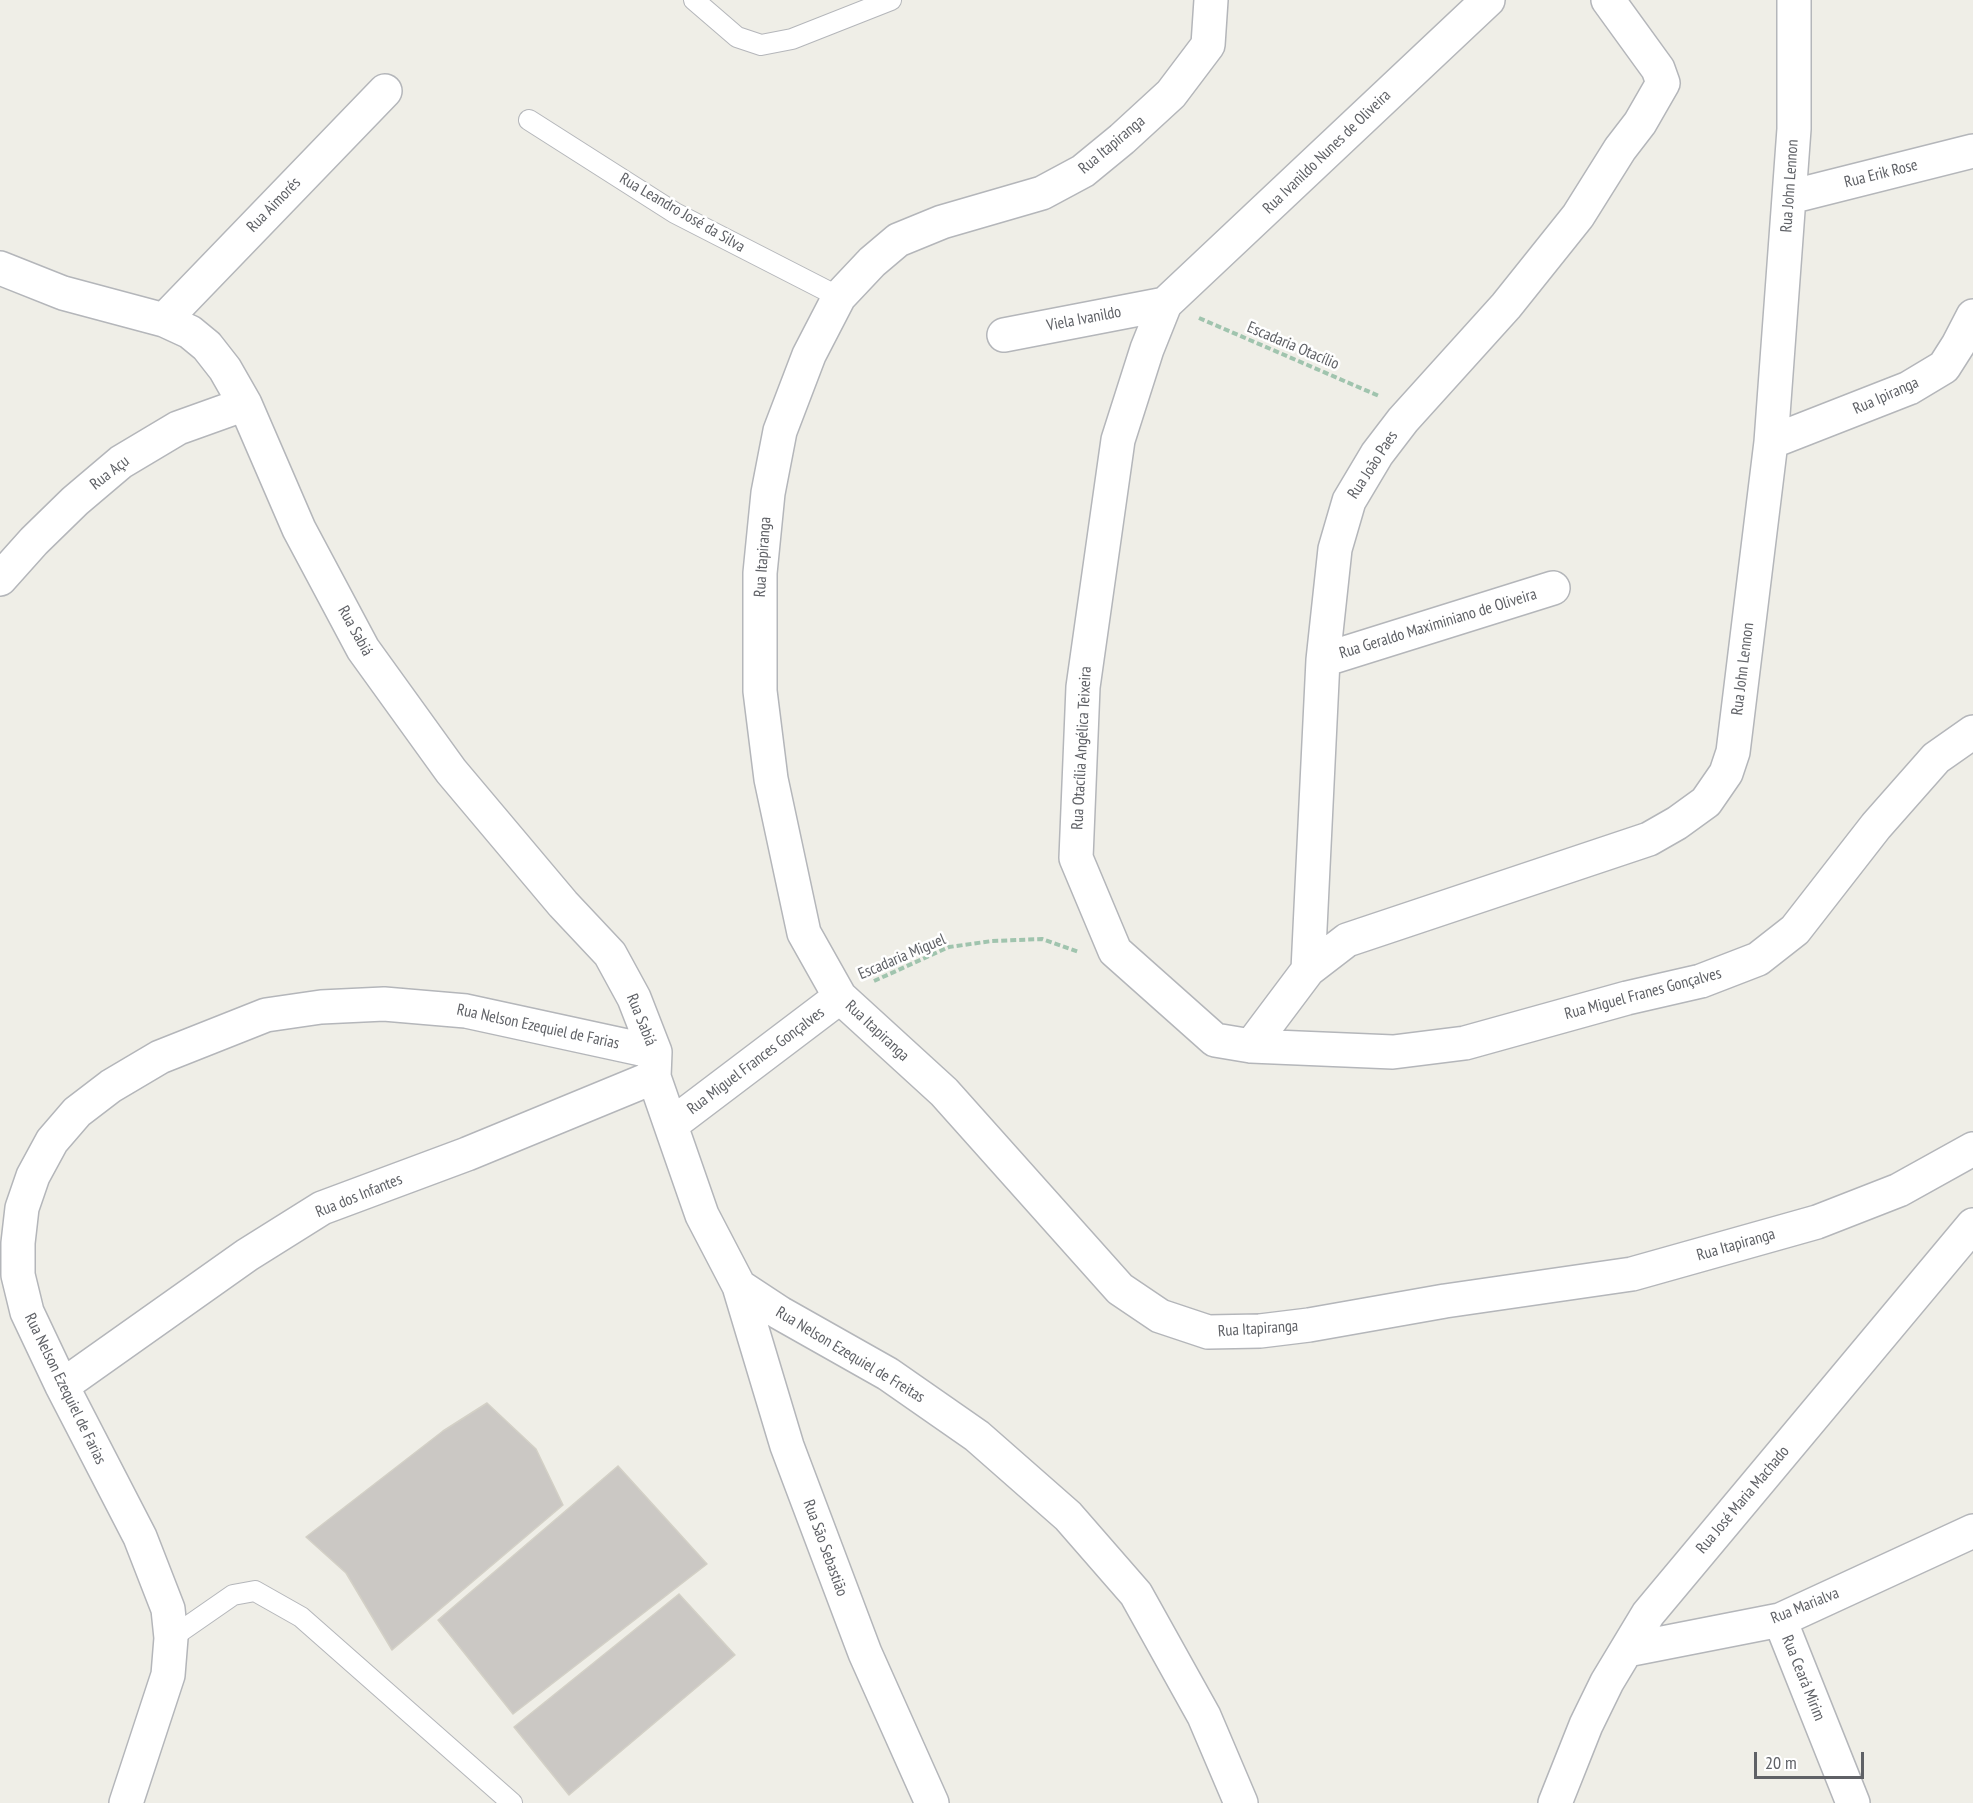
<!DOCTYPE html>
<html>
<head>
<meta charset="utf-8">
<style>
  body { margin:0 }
  #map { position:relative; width:1973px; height:1803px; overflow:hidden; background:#efeee7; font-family:"PT Sans Narrow",sans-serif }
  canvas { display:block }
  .scale { position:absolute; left:1754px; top:1752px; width:110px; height:27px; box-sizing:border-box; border:3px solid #5f6166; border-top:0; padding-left:8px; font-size:18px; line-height:21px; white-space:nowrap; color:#5f6166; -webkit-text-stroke:4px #fff; paint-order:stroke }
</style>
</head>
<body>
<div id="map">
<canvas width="1973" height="1803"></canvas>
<div class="scale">20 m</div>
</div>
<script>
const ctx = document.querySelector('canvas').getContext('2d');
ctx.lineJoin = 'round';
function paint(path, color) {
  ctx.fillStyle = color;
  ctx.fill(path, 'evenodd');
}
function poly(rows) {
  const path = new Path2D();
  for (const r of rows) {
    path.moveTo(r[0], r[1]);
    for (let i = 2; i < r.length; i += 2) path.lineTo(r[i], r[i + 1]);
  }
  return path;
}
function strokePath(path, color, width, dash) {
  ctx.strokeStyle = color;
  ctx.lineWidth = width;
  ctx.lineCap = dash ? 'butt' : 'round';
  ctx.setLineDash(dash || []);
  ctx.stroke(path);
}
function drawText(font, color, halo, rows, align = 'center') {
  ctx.font = font + ' "PT Sans Narrow",sans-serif';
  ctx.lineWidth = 5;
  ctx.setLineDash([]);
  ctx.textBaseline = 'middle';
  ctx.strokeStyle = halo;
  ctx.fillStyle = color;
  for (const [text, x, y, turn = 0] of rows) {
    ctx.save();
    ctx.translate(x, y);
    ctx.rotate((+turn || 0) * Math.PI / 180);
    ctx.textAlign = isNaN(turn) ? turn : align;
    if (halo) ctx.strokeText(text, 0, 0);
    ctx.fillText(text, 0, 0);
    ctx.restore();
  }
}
const building = poly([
  [487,1403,536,1449,563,1505,392,1650,346,1573,306,1537,443,1431,487,1403],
  [618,1466,707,1564,513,1714,438,1620,618,1466],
  [679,1594,735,1655,569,1795,514,1727,679,1594]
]);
const path = poly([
  [1199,318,1379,396],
  [874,981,949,947,992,941,1042,939,1079,952]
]);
const service = poly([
  [694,0,737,37,761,45,792,39,891,0],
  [529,120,675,213,839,297],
  [171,1638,233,1595,255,1591,301,1617,512,1803]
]);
const minor = poly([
  [1211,0,1208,45,1171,94,1122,139,1083,171,1042,193,942,222,898,240,872,262,839,297,809,355,780,431,768,493,760,573,760,691,771,779,804,933,840,997,944,1092,1120,1289,1160,1316,1208,1332,1260,1331,1309,1325,1445,1301,1632,1274,1817,1222,1899,1190,1973,1149],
  [1488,0,1165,304,1147,349,1118,440,1083,687,1076,858,1115,951,1215,1040,1251,1046,1393,1052,1465,1043,1627,998,1701,981,1758,959,1795,930,1876,826,1936,758,1973,732],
  [1790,197,1973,151],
  [0,268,63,293,164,320,190,332,207,346,225,369,245,404,299,529,363,649,451,771,563,904,610,954,634,998,655,1052,654,1077,702,1215,739,1286,780,1313,888,1374,977,1436,1068,1516,1136,1594,1204,1716,1241,1803],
  [164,320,385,91],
  [1004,335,1165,304],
  [1771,442,1909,388,1944,367,1958,345,1973,316],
  [0,579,34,541,75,501,121,462,178,428,245,404],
  [1323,660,1553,588],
  [1308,970,1323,660,1335,549,1349,501,1377,454,1403,420,1506,306,1578,216,1620,149,1640,123,1663,83,1658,69,1608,0],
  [1251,1046,1308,970,1347,940,1649,839,1677,823,1706,802,1726,773,1733,752,1771,442,1794,129,1794,0],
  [671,1125,840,997],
  [739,1286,787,1446,865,1653,932,1803],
  [62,1386,247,1255,322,1208,467,1154,654,1077],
  [1780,1620,1853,1803],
  [1627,1650,1780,1620,1973,1531],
  [126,1803,168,1675,171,1638,168,1609,140,1537,62,1386,27,1312,18,1275,18,1243,22,1208,33,1176,52,1141,77,1112,111,1086,160,1057,266,1015,321,1007,384,1004,466,1011,655,1052],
  [1555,1803,1586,1725,1607,1682,1648,1614,1973,1225]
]);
const streetNames = [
  ["Rua Itapiranga",1112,145,-40],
  ["Rua Ivanildo Nunes de Oliveira",1327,152,-44],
  ["Rua Erik Rose",1881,174,-14],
  ["Rua John Lennon",1790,186,-86],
  ["Rua Aimorés",274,205,-46],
  ["Rua Leandro José da Silva",682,213,30],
  ["Viela Ivanildo",1084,319,-11],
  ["Escadaria Otacílio",1293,346,23],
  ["Rua Ipiranga",1886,396,-24],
  ["Rua João Paes",1373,465,-57],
  ["Rua Açu",110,473,-38],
  ["Rua Itapiranga",763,557,-86],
  ["Rua Geraldo Maximiniano de Oliveira",1438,624,-17],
  ["Rua Sabiá",355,631,61],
  ["Rua John Lennon",1743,669,-83],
  ["Rua Otacília Angélica Teixeira",1082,748,-87],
  ["Escadaria Miguel",902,957,-23],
  ["Rua Miguel Franes Gonçalves",1643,994,-15],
  ["Rua Sabiá",641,1020,68],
  ["Rua Nelson Ezequiel de Farias",538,1027,12],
  ["Rua Itapiranga",877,1031,43],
  ["Rua Miguel Frances Gonçalves",756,1061,-37],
  ["Rua dos Infantes",359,1196,-22],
  ["Rua Itapiranga",1736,1245,-16],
  ["Rua Itapiranga",1258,1329,-4],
  ["Rua Nelson Ezequiel de Freitas",850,1355,31],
  ["Rua Nelson Ezequiel de Farias",65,1389,64],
  ["Rua José Maria Machado",1743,1500,-50],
  ["Rua São Sebastião",825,1548,70],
  ["Rua Marialva",1805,1606,-22],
  ["Rua Ceará Mirim",1803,1678,68]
];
paint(building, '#cbc8c4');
strokePath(building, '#d3d0c6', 1.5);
strokePath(service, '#b4b6ba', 22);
strokePath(minor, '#b4b6ba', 36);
strokePath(path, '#a0c4ae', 4, [6, 3]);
strokePath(service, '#fff', 20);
strokePath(minor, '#fff', 33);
drawText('16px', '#5f6166', '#fff', streetNames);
</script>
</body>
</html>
